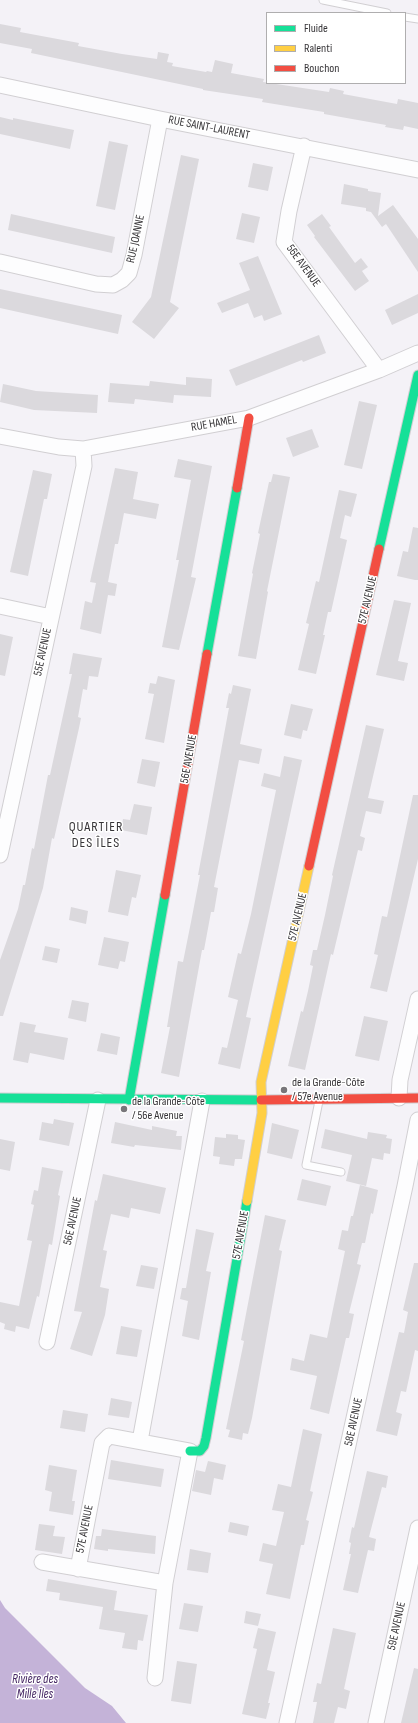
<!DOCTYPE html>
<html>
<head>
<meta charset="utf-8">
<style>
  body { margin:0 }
  #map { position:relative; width:418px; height:1723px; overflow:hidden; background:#f4f2f7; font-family:"Sofia Sans Condensed",sans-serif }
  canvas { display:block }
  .legend { position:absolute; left:266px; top:12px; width:140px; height:72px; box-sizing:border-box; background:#fff; border:1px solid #afaeaf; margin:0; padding:5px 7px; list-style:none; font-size:12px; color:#363437 }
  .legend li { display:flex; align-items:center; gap:8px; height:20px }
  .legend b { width:20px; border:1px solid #afaeaf }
</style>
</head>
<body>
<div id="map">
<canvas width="418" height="1723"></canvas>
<ul class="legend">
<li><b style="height:5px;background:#16e098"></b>Fluide</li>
<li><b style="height:5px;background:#ffcf43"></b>Ralenti</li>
<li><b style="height:5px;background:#f24e42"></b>Bouchon</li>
</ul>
</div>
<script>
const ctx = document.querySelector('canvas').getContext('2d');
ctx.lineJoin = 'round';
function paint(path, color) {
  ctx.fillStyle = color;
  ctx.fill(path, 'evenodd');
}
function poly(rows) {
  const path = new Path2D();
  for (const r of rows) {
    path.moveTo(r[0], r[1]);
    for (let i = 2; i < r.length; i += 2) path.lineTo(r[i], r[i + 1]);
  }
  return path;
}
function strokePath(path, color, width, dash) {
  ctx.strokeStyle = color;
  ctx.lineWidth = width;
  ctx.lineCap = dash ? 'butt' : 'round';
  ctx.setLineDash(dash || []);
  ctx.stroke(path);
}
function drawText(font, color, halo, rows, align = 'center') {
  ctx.font = font + ' "Sofia Sans Condensed",sans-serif';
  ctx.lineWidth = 3;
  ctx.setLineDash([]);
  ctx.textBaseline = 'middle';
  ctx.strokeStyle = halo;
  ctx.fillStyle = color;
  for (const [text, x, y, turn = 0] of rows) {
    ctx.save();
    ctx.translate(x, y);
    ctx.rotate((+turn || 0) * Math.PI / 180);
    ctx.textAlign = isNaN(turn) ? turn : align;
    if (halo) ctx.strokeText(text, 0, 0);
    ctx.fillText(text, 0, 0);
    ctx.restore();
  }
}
const water = poly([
  [0,1600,5,1608,85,1688,112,1706,126,1723,0,1723]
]);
const building = poly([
  [0,24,21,28,20,32,79,43,78,46,122,54,157,59,158,52,169,54,167,62,173,63,172,66,206,72,207,71,212,72,215,60,233,64,231,73,264,79,263,82,329,92,330,88,344,91,343,94,397,104,398,99,418,103,418,129,404,126,403,130,385,127,386,125,324,114,324,112,262,102,263,99,203,90,203,89,31,53,32,49,0,43],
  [0,117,13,120,13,118,74,130,70,149,0,134],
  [109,141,128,145,115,210,96,206],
  [181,155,199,159,170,302,179,308,154,339,132,322,151,297],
  [253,163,273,167,268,191,248,187],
  [344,184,368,189,368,191,381,193,378,216,393,205,418,239,418,272,386,224,382,227,371,212,366,211,366,208,341,204],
  [242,213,260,217,254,243,236,239],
  [11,214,115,237,112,253,8,230],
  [322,214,331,226,329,227,355,263,361,258,368,267,362,271,369,281,355,291,314,237,315,236,307,225],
  [258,256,282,314,264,321,262,315,254,318,248,303,222,313,217,303,250,290,239,263],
  [0,289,122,315,118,334,0,308],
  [418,294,418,313,392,325,385,310],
  [319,335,326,353,303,362,302,360,236,386,229,370],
  [186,377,212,379,211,397,174,395,173,403,135,399,134,404,108,402,110,383,149,386,150,381,186,385],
  [3,384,36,391,98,395,97,413,34,410,0,402],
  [359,401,377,405,362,469,344,465],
  [312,429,319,447,293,457,286,438],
  [178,459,212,466,191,577,196,578,179,650,162,647,179,560,176,560,191,480,174,477],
  [115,468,138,472,133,499,159,504,156,519,124,513,118,544,115,544,108,582,117,584,115,596,108,595,101,634,80,629,85,601,92,603,96,583,90,582],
  [33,470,52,474,47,499,44,499,28,576,10,572],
  [273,474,290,477,267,591,268,592,256,659,238,656,253,574,252,573,260,534,258,533,269,482,271,482],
  [339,490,357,494,351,517,345,515,340,538,347,540,331,612,328,612,323,635,325,635,316,674,298,670,309,624,306,623,316,581,319,582],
  [413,527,418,528,418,580,415,580,397,576,403,551,408,552],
  [394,600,411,603,398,661,408,663,404,681,376,675],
  [0,634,13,637,5,676,0,675],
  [73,653,102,658,98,677,89,676,87,690,83,689,78,717,81,718,79,728,54,839,52,838,43,888,3,1016,0,1016,0,960,18,909,23,885,25,885,32,848,34,849,48,775,50,775,72,674,69,674],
  [158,676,175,680,164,743,145,739,154,694,148,693,150,683,156,684],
  [233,685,251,689,240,744,262,749,259,764,239,760,214,887,218,888,214,912,211,912,204,950,202,950,179,1077,161,1073,170,1027,167,1027,178,961,183,962,191,922,200,875,198,875,205,838,228,713,229,708,226,708,229,693,231,694],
  [291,704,313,709,307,731,303,730,301,739,284,735],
  [366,725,384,729,368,798,384,801,381,814,366,811,360,836,365,838,362,851,358,850,333,955,331,954,305,1070,288,1066,301,1011,303,1012,308,991,313,966,310,965,313,950,317,950,325,915,333,876,332,875],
  [284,756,302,760,246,1017,251,1018,240,1069,218,1064,222,1047,227,1048,238,1000,228,997,238,953,241,954,251,914,276,790,261,786,264,773,280,777],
  [142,759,160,762,155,787,137,783],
  [413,795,418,795,418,859,387,992,370,988,378,955,374,954,382,916,387,917],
  [134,804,152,807,147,835,121,830,123,819,130,820],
  [116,870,141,875,136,898,132,897,128,916,108,912],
  [71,907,88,911,86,924,69,920],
  [104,937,129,942,125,962,120,961,118,969,98,965],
  [45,946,60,949,57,963,42,960],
  [72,1000,89,1003,86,1022,68,1018],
  [364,1016,388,1021,379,1061,355,1056],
  [20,1022,36,1025,34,1032,68,1038,64,1060,30,1053,28,1063,13,1060],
  [101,1033,120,1037,117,1055,97,1051],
  [54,1119,74,1123,69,1146,39,1140,42,1122,53,1124],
  [115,1122,152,1130,152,1126,177,1131,176,1136,182,1136,181,1150,135,1145,134,1147,111,1143],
  [272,1123,299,1130,292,1159,267,1153],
  [325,1129,367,1139,368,1132,387,1135,386,1138,392,1139,390,1154,384,1153,383,1160,372,1158,366,1186,346,1181,352,1155,321,1148],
  [226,1134,238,1135,238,1139,245,1140,242,1159,235,1159,234,1166,219,1164,220,1157,213,1156,215,1137,226,1138],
  [0,1139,15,1142,10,1171,0,1169],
  [42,1167,63,1171,58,1195,60,1196,55,1227,52,1245,49,1244,39,1297,37,1296,29,1329,16,1326,15,1332,4,1329,5,1324,0,1322,0,1302,19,1306,32,1241,27,1240,34,1205,31,1204,34,1190,38,1191],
  [103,1174,166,1188,160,1214,131,1208,129,1218,111,1214,103,1250,107,1251,100,1287,109,1289,105,1315,92,1356,70,1349,82,1312,74,1311,95,1200,97,1201],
  [302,1179,331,1186,326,1206,297,1200],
  [360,1185,378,1190,373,1214,371,1213,365,1243,362,1243,357,1264,361,1265,349,1313,354,1314,349,1338,346,1338,329,1414,310,1409,317,1376,290,1370,292,1358,304,1361,310,1334,327,1338,345,1251,338,1249,342,1230,348,1231,351,1216,353,1216],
  [265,1215,286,1220,279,1250,282,1251,252,1418,248,1434,243,1433,242,1440,228,1437,230,1430,226,1429,244,1341,241,1340],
  [196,1229,214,1233,206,1271,211,1272,199,1340,182,1336,188,1301,180,1299,182,1288,186,1288],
  [414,1263,418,1263,418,1351,415,1350,406,1392,401,1391,396,1412,402,1414,397,1436,376,1431,399,1332,404,1333,408,1312,403,1310],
  [141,1265,158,1268,154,1289,136,1286],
  [121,1326,142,1330,137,1357,116,1354],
  [111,1398,132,1402,129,1418,108,1415],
  [63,1410,88,1414,85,1432,60,1428],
  [303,1429,322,1434,310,1491,313,1492,306,1520,309,1521,304,1545,301,1545,290,1599,266,1594,273,1564,259,1561,263,1543,276,1546,284,1512,272,1510,278,1484,291,1487],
  [111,1460,164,1469,161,1487,108,1479],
  [208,1461,226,1465,223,1480,214,1478,211,1495,192,1491,196,1470,205,1472],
  [49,1465,77,1470,72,1501,75,1501,73,1515,49,1511,52,1492,45,1490],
  [367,1471,388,1476,386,1488,382,1487,369,1537,376,1539,374,1551,368,1550,358,1593,343,1590,351,1554,349,1554,351,1543,349,1542,352,1527,354,1528],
  [230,1522,249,1526,247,1536,228,1532],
  [39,1524,55,1526,53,1536,65,1537,62,1554,35,1550],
  [102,1529,156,1536,155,1554,108,1549,108,1551,94,1549,96,1536,101,1536],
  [190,1549,211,1553,208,1573,187,1570],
  [48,1579,117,1591,114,1610,148,1615,143,1641,138,1640,137,1650,122,1648,125,1633,99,1629,103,1607,59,1600,60,1593,46,1591],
  [184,1603,203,1606,198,1632,179,1629],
  [246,1611,261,1614,258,1626,244,1623],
  [258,1628,276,1632,267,1670,275,1672,268,1703,270,1703,266,1719,242,1714,257,1649,253,1648],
  [333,1628,356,1633,344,1689,350,1691,346,1709,338,1707,334,1723,313,1723,317,1702,313,1702,317,1683,321,1684],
  [177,1661,197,1664,191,1704,171,1701],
  [414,1668,418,1669,418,1723,401,1723]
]);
const lane = poly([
  [323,0,387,13],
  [405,17,418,19],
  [319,1101,306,1165,341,1172]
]);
const street = poly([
  [0,85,160,119,418,170],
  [304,146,289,211,284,242,379,370],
  [0,262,96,284,113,285,122,280,129,273,134,255,160,119],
  [0,436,59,447,83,449,249,418,379,370,418,353],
  [0,606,51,617],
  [0,855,84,466,83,449],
  [399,1098,400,1080,418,999],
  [47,1342,98,1100],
  [140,1441,202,1101],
  [42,1562,165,1583],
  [78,1569,102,1443,109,1436,190,1451,165,1583,155,1678],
  [287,1723,405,1186,418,1120],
  [376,1723,418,1528]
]);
const fast = poly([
  [379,549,418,375],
  [207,654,237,488],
  [0,1098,261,1100],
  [129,1100,165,895],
  [190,1451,200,1451,204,1446,206,1438,247,1201]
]);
const slow = poly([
  [247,1201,262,1113,261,1082,309,866]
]);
const jam = poly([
  [237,488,249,418],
  [309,866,379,549],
  [165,895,207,654],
  [261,1100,418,1098]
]);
const markers = [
  [284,1090,4,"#78767a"],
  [124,1109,4,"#78767a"]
];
const streetNames = [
  ["RUE SAINT-LAURENT",209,128,11],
  ["RUE JOANNE",136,239,-78],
  ["56E AVENUE",303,266,54],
  ["RUE HAMEL",214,424,-10],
  ["57E AVENUE",368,600,-77],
  ["55E AVENUE",43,652,-78],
  ["56E AVENUE",189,759,-80],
  ["57E AVENUE",298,917,-77],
  ["56E AVENUE",73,1221,-78],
  ["57E AVENUE",241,1235,-80],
  ["58E AVENUE",354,1422,-78],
  ["57E AVENUE",85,1529,-79],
  ["59E AVENUE",397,1626,-78]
];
const poiNames = [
  ["de la Grande-Côte",292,1083],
  ["/ 57e Avenue",292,1097],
  ["de la Grande-Côte",132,1102],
  ["/ 56e Avenue",132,1116]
];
const waterNames = [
  ["Rivière des",35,1680],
  ["Mille Îles",35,1695]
];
const quarterNames = [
  ["QUARTIER",96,827],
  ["DES ÎLES",96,843]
];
paint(water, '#c4b3d8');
paint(building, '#dbd9dd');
strokePath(lane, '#d1cfd2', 9);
strokePath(street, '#d1cfd2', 17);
strokePath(fast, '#d1cfd2', 11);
strokePath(slow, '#d1cfd2', 11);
strokePath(jam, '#d1cfd2', 11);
strokePath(lane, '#fdfdfe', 7);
strokePath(street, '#fdfdfe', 15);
strokePath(fast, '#16e098', 9);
strokePath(slow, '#ffcf43', 9);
strokePath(jam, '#f24e42', 9);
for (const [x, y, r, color] of markers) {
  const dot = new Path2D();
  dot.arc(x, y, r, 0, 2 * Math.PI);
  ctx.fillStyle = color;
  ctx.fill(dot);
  strokePath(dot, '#fff', 1.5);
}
drawText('12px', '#363437', '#fff', streetNames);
drawText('12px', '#363437', '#fff', poiNames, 'left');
drawText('italic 13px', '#452663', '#fff', waterNames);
ctx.letterSpacing = '1px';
drawText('14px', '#363437', '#fff', quarterNames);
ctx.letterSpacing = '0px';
</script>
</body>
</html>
